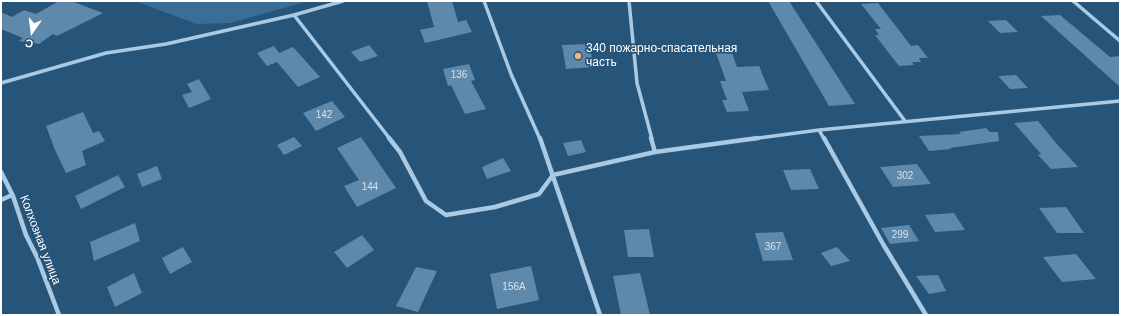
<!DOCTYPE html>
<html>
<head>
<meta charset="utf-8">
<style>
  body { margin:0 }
  #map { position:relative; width:1121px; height:316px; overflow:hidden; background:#275479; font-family:Helvetica,sans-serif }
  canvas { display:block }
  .frame { position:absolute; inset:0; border:2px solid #fff; pointer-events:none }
  .north { position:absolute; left:12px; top:12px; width:40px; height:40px; -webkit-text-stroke:3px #275479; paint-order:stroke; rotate:194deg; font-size:11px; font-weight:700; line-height:16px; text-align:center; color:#fff }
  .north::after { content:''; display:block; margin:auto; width:14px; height:18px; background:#fff; clip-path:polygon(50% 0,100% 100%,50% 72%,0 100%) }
</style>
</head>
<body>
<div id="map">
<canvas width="1121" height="316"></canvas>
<div class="frame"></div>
<div class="north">С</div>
</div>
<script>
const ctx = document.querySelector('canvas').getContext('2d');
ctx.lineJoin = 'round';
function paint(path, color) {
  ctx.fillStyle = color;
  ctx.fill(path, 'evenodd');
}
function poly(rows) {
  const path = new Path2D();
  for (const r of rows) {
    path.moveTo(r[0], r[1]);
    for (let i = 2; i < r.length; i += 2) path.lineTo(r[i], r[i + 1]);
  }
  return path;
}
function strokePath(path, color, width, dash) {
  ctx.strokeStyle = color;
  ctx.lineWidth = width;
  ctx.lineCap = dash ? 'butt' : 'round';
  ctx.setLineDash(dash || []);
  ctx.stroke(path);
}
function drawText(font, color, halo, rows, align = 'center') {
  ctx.font = font + ' Helvetica,sans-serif';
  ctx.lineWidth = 3.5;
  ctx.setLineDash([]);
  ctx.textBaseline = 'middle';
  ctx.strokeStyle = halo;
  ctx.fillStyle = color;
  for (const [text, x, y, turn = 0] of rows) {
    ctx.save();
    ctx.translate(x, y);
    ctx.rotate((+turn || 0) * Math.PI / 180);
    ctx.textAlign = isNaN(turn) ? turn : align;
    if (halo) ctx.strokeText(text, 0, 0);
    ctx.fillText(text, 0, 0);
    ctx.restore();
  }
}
const green = poly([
  [135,1,309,1,230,23,197,24]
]);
const building = poly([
  [59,1,71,1,103,13,57,36,53,34,39,44,19,41,23,38,1,29,1,12,12,17,24,10,36,14],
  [427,1,452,1,458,22,466,20,472,32,425,43,420,30,434,27],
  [768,1,789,1,855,104,829,106],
  [878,3,911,46,918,45,928,58,919,58,921,62,912,62,914,65,899,66,875,35,879,35,875,29,881,29,861,4],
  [1060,15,1110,57,1120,56,1120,87,1041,16],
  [1006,20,1018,32,1000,33,988,21],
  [589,44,594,67,566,69,562,45],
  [369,45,378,56,360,62,351,52],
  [274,46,279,53,293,47,320,77,298,87,277,62,267,66,257,53],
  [715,50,731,50,737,67,759,66,769,90,742,92,749,111,727,112,722,100,727,100,720,81,726,81],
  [469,64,475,80,471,81,486,109,465,114,451,85,448,86,443,69],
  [1016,75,1028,88,1010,89,998,76],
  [199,79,211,99,189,108,182,95,192,92,187,84],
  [332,101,345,117,316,131,303,113],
  [83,112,93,133,99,131,105,141,82,151,86,165,66,173,55,150,46,126],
  [1038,121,1056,143,1078,167,1051,169,1038,155,1041,154,1014,123],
  [986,128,990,132,998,132,999,141,950,148,951,149,929,151,919,136,961,134,959,132],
  [294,137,302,146,284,155,277,145],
  [361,137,396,188,357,207,344,186,359,180,337,148],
  [581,140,586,152,568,156,563,143],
  [503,158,511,171,487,179,482,167],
  [917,164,931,184,893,187,880,167],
  [157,166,162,179,142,187,137,174],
  [810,169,819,189,791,190,783,170],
  [118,175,125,187,81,209,75,196],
  [1066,207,1084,233,1057,233,1039,208],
  [954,213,965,230,935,232,925,215],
  [135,223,140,241,94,261,90,242],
  [909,225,919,241,890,244,881,228],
  [649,229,654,257,628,257,624,230],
  [783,232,793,260,763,261,755,233],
  [362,235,374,250,347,268,334,252],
  [183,247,192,262,170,274,162,258],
  [837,247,850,261,831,266,821,253],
  [1076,254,1096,279,1062,282,1043,257],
  [531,266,539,300,497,309,490,274],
  [416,267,437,271,418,312,396,306],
  [134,273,142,293,115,307,107,287],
  [640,273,650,315,621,315,613,276],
  [938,275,946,291,929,294,916,276]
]);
const streetFar1 = poly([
  [484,1,511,74,540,139],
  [629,1,637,83,652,139],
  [816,1,905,121],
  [1073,1,1120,41],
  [294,15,390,139],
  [1,83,106,53,166,44,294,15,343,1],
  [819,130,824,139],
  [751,139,819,130,1120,101]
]);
const street = poly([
  [389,138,400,152,426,201,446,215,495,207,539,194,553,175,655,152,758,138],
  [540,138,600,315],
  [651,138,655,152],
  [824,138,883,244,926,315],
  [1,172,13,196,26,235,37,257,59,315],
  [1,200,12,195]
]);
const markers = [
  [578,56,4,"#ebb970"]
];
const numberNames = [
  ["136",459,75],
  ["142",324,115],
  ["302",905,176],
  ["144",370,187],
  ["299",900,235],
  ["367",773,247],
  ["156А",514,287]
];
const poiNames = [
  ["340 пожарно-спасательная",586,49],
  ["часть",586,63]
];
const streetNames = [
  ["Колхозная улица",40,240,69]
];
paint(green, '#3a6e97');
paint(building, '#5f89ab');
strokePath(streetFar1, '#aacae3', 3.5);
strokePath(street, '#aacae3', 4.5);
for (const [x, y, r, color] of markers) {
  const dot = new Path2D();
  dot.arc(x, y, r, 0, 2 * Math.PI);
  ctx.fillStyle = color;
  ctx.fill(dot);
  strokePath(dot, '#275479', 1.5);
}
drawText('10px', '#d7e2ea', null, numberNames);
drawText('12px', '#fff', '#275479', poiNames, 'left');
drawText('12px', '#fff', '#275479', streetNames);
</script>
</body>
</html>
